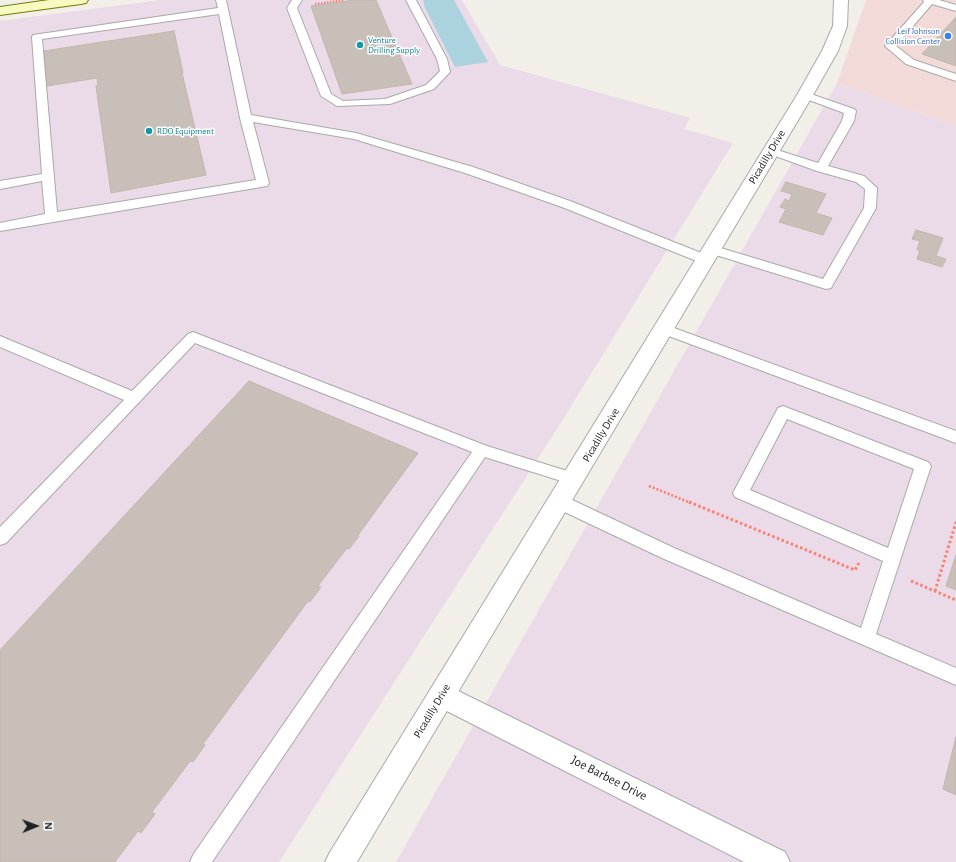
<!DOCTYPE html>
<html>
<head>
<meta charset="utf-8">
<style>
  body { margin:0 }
  #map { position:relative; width:956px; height:862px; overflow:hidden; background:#f2efe9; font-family:"Alegreya Sans",sans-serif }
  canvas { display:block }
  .north { position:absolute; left:16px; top:806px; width:40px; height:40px; -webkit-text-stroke:3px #fff; paint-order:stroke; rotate:89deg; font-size:11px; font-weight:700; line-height:16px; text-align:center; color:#222 }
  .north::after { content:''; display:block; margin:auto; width:14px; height:18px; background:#222; clip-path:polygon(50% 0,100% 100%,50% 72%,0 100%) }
</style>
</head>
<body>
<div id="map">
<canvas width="956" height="862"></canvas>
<div class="north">N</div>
</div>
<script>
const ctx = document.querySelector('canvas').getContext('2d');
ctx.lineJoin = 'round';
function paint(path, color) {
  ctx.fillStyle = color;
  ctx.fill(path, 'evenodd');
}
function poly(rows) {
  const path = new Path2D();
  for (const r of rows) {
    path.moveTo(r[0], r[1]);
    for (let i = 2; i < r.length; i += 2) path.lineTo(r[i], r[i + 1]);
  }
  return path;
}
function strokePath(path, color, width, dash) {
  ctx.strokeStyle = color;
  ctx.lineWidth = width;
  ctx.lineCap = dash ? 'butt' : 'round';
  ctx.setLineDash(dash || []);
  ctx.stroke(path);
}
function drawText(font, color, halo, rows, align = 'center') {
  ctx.font = font + ' "Alegreya Sans",sans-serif';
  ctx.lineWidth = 3;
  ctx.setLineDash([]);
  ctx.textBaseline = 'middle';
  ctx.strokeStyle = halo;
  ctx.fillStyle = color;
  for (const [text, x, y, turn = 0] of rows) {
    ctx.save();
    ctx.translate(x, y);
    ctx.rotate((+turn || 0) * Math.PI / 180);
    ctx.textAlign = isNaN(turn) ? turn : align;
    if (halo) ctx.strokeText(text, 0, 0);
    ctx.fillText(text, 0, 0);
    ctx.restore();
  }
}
const commercial = poly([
  [866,0,956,0,956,126,837,83]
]);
const industrial = poly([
  [160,0,462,0,500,65,690,118,684,129,733,143,562,421,279,862,0,862,0,21],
  [837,83,956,126,956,862,396,862]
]);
const water = poly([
  [423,0,454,0,488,62,455,67,425,8]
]);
const building = poly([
  [354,0,376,0,412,84,342,94,311,6,354,0],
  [956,17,956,66,922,54,956,17],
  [174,31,183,73,182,73,206,175,111,193,96,86,98,86,97,78,47,86,44,51,174,31],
  [786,182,826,194,816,213,832,218,823,235,779,222,786,209,780,207,785,199,789,201,792,194,781,191,786,182],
  [916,230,943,238,936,256,946,259,942,267,917,259,920,250,917,250,920,241,912,239,916,230],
  [249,381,418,453,358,535,359,536,349,549,347,548,318,586,321,587,310,602,308,601,203,744,205,745,193,762,190,761,152,812,155,814,141,833,138,831,115,862,0,862,0,650,249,381],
  [956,555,956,590,946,586,956,555],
  [956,737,956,795,943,789,956,737]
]);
const pathFar2 = poly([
  [315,4,344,0]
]);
const pathFar1 = poly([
  [649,486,691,503]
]);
const path = poly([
  [689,502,855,570,859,563],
  [911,581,956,600],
  [935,591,956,522]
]);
const service = poly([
  [216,0,226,0,251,115,356,133,473,167,570,201,709,256,710,259,709,262,704,263,699,262,562,207,465,173,354,139,253,122,269,183,267,186,0,231,0,223,45,214,42,181,0,189,0,181,42,174,32,37,33,35,218,8,216,0],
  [219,14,240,118,256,180,57,212,42,39,219,14],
  [292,0,302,0,297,8,331,94,343,101,385,99,426,85,440,71,437,59,406,0,416,0,447,59,450,72,434,89,390,104,337,106,321,96,287,8,292,0],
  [923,0,939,0,956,5,956,11,932,4,896,46,914,60,956,74,956,81,906,64,885,46,924,2,923,0],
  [805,92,854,109,856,111,854,121,828,166,864,176,877,188,876,208,831,288,826,289,706,252,705,249,706,246,711,245,823,279,864,208,865,189,856,182,817,171,767,153,765,151,771,148,818,163,842,121,844,113,801,97,800,95,801,93,805,92],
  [663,324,956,431,956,443,658,332,656,329,658,326,663,324],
  [193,332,487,446,580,475,582,479,580,483,574,485,485,457,212,862,190,862,193,855,472,452,195,343,6,543,0,545,0,527,124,400,0,347,0,336,132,391,188,334,193,332],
  [783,406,928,462,931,466,876,634,956,668,956,685,662,558,554,507,552,502,554,497,560,496,566,497,674,548,861,628,883,561,735,497,733,493,778,408,783,406],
  [787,419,914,469,888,548,750,490,787,419]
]);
const minor = poly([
  [442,683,785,852,790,862,744,862,433,704,429,695,433,686,442,683]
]);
const tertiary = poly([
  [834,0,848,0,847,26,838,51,813,95,357,862,325,862,330,852,797,95,822,51,833,26,834,0]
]);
const secondary = poly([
  [49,0,88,0,86,3,81,4,0,15,0,7,49,0]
]);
const markers = [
  [948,36,4,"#3f7fe0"],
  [360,45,4,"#0f9aa8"],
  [149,131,4,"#0f9aa8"]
];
const farShopnames = [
  ["Leif Johnson",940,31],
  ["Collision Center",940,41]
];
const farCulturenames = [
  ["Venture",368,40],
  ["Drilling Supply",368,50],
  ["RDO Equipment",157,131]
];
const streetNames = [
  ["Picadilly Drive",767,157,-59],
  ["Picadilly Drive",601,435,-59],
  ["Picadilly Drive",432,711,-59]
];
const nearStreetnames = [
  ["Joe Barbee Drive",609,778,27]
];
paint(commercial, '#f2dad9');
paint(industrial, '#ebdbe8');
paint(water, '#aad3df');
paint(building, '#c7bfb8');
strokePath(building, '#c4b6ab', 1);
strokePath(service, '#a9a9a9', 2);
strokePath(minor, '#a9a9a9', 2);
strokePath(tertiary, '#a9a9a9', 2);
strokePath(secondary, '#707d05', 2);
strokePath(pathFar2, '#fa8072', 2, [1.5, 1.5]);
strokePath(pathFar1, '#fa8072', 2.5, [2, 2]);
strokePath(path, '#fa8072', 3, [2.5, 2.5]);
paint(service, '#fff');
paint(minor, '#fff');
paint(tertiary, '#fff');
paint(secondary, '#f7fabf');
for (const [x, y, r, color] of markers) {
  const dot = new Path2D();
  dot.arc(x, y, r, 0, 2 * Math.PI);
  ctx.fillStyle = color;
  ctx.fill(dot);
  strokePath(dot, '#fff', 1.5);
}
drawText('9px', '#366cbe', '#fff', farShopnames, 'right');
drawText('9px', '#0d838f', '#fff', farCulturenames, 'left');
drawText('11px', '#222', '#fff', streetNames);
drawText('13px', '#222', '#fff', nearStreetnames);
</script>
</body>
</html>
